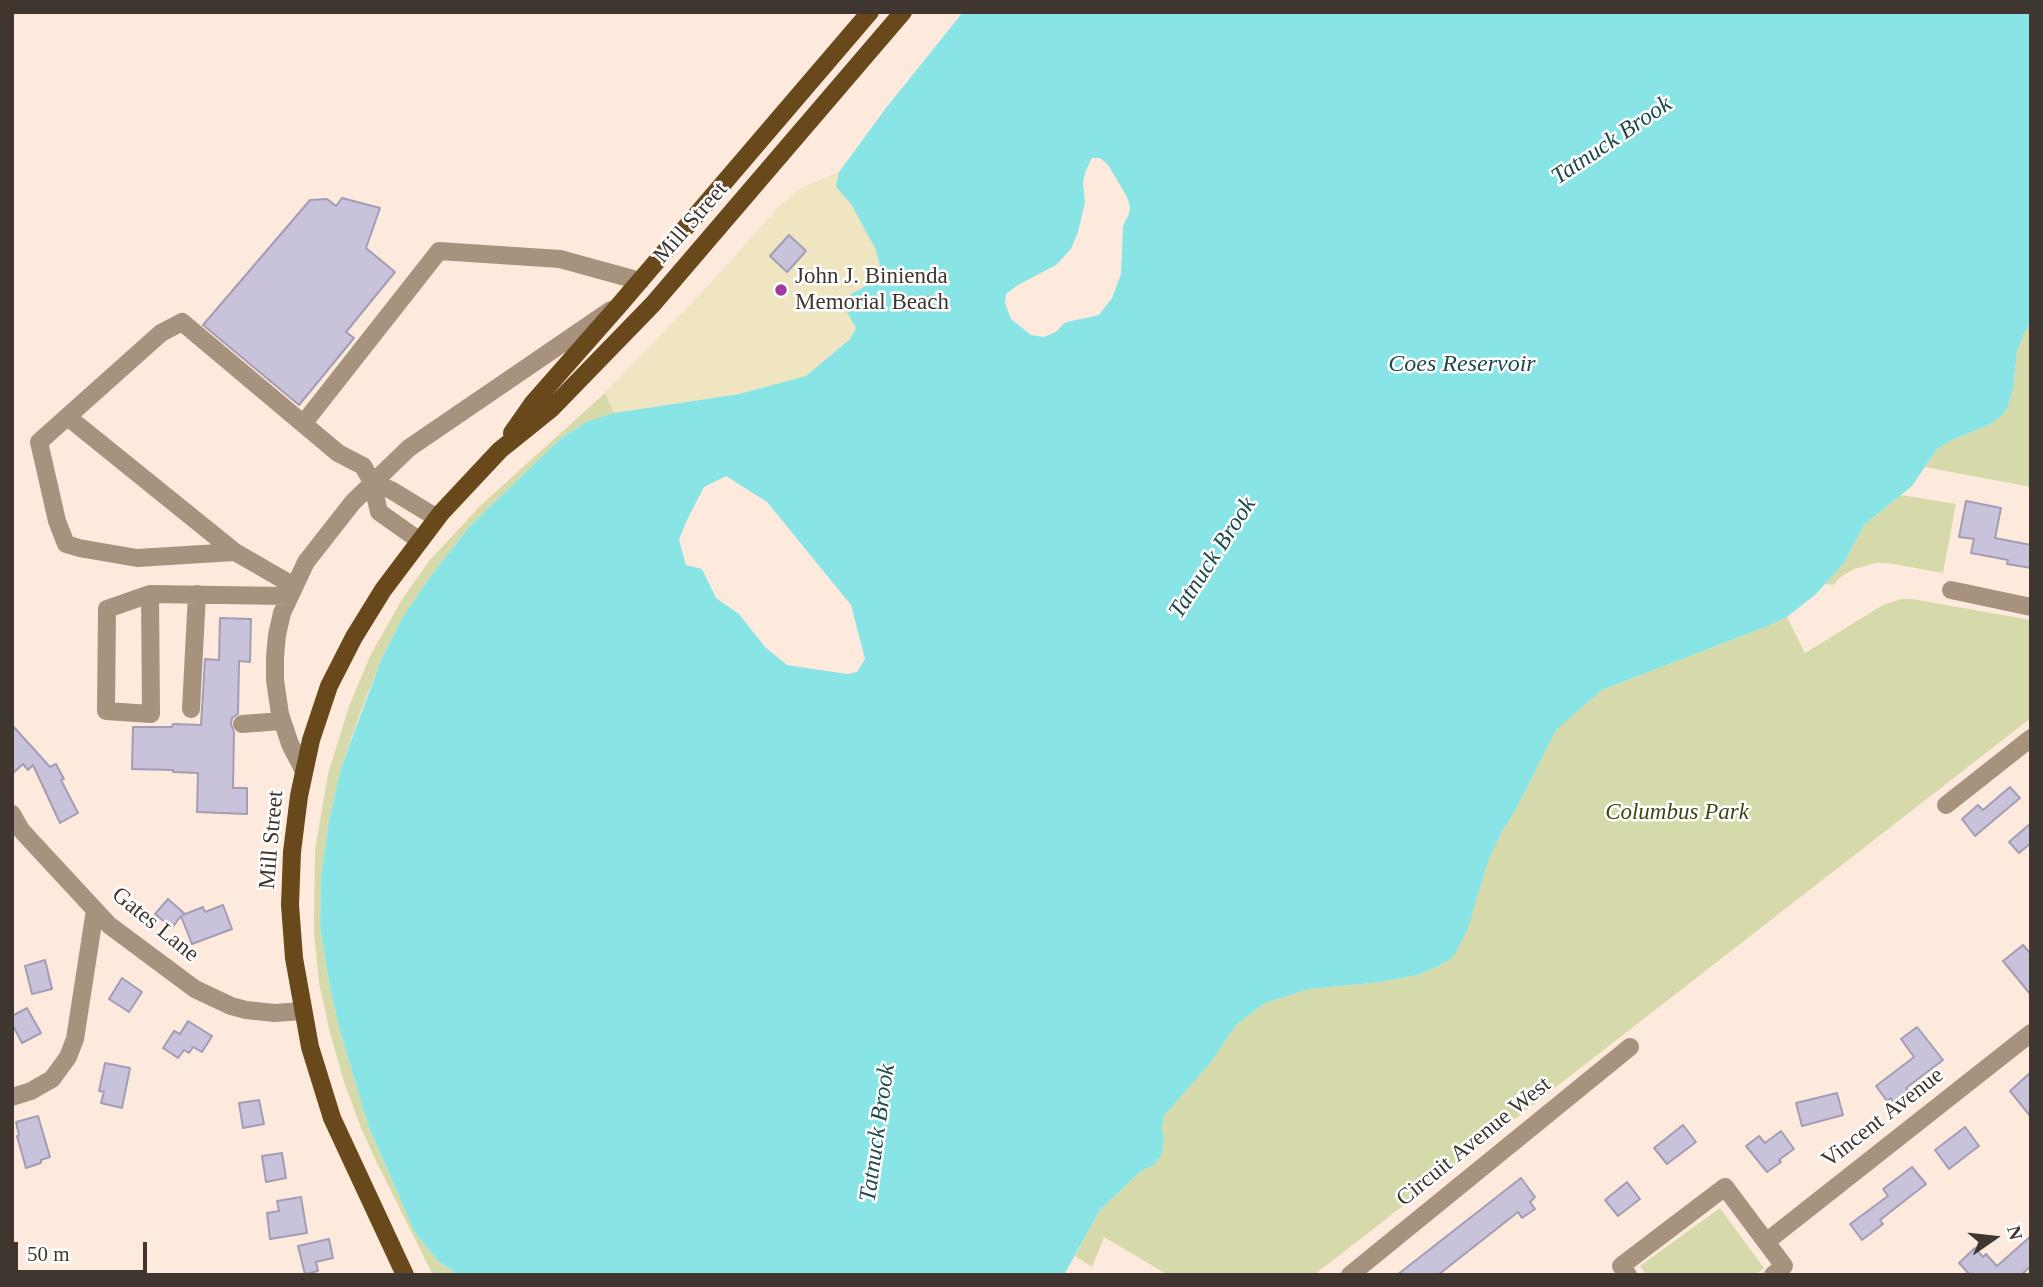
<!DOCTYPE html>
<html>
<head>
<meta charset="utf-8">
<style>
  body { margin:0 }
  #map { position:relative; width:2043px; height:1287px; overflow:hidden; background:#feeadd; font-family:"Times New Roman",serif }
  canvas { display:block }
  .frame { position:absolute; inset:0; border:14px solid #403630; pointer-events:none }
  .north { position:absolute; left:1959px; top:1203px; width:70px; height:70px; -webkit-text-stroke:5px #fff; paint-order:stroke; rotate:76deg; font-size:19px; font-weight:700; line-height:28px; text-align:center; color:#403630 }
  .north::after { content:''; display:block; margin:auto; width:24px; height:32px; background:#403630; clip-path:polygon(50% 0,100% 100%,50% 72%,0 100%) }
  .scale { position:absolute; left:14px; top:1242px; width:133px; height:32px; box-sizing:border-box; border:4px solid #403630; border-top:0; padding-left:9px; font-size:21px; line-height:24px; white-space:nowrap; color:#403630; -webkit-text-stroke:5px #fff; paint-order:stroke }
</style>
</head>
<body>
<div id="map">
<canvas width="2043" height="1287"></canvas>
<div class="frame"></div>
<div class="north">N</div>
<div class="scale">50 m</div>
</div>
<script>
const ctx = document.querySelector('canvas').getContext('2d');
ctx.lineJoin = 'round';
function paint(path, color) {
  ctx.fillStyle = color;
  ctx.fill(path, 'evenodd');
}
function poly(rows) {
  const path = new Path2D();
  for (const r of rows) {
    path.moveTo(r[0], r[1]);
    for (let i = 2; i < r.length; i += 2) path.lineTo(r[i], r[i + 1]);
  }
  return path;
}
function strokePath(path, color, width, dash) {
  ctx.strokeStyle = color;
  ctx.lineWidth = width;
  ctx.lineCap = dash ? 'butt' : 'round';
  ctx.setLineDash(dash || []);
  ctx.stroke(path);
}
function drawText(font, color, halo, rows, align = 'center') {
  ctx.font = font + ' "Times New Roman",serif';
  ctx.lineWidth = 5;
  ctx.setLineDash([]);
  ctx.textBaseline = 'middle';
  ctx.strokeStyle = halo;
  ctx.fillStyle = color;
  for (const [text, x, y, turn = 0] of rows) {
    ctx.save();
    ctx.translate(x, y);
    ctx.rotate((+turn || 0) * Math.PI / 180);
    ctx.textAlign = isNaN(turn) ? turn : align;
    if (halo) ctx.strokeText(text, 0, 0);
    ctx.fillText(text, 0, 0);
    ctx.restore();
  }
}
const green = poly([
  [839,172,836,187,851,204,850,339,586,422,561,438,469,527,430,577,402,618,381,660,362,708,341,768,329,821,321,875,320,928,330,988,340,1031,368,1125,415,1233,439,1262,459,1275,433,1275,377,1163,361,1128,344,1082,330,1033,319,983,314,932,315,850,328,774,349,706,371,654,403,598,429,561,480,506,605,393,711,283,779,207,798,190],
  [2031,323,2031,487,1925,467,1937,449,1952,440,1989,425,2001,417,2008,407,2013,389,2017,351,2025,331],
  [1901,495,1956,504,1943,573,1888,563,1876,563,1854,569,1842,576,1833,585,1825,584,1844,563,1864,525],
  [1901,599,1912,599,2031,620,2031,718,1314,1275,1168,1275,1104,1237,1092,1267,1075,1256,1100,1210,1141,1171,1154,1165,1164,1138,1162,1128,1164,1116,1211,1062,1236,1025,1265,1003,1309,989,1381,982,1418,975,1439,966,1500,835,1516,809,1555,730,1602,690,1768,626,1787,617,1805,653,1883,605],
  [1720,1208,1764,1268,1755,1275,1647,1275,1640,1266]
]);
const sand = poly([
  [839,172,836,187,851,204,876,250,880,266,879,279,850,294,846,310,856,328,850,339,807,376,739,394,614,413,605,393,711,283,779,207,798,190]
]);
const water = poly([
  [963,12,2031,12,2031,323,2025,331,2017,351,2013,389,2008,407,2001,417,1989,425,1952,440,1937,449,1912,486,1864,525,1844,563,1816,594,1787,617,1768,626,1602,690,1556,730,1516,809,1500,835,1487,864,1467,931,1453,957,1439,966,1418,975,1381,982,1309,989,1265,1003,1236,1025,1211,1062,1164,1116,1162,1128,1164,1138,1162,1154,1154,1165,1141,1171,1100,1210,1064,1275,459,1275,439,1262,415,1233,368,1125,340,1031,330,988,320,928,321,875,329,821,341,768,381,660,402,618,430,577,469,527,561,438,586,422,614,413,739,394,806,376,850,339,856,328,846,310,851,294,878,279,880,266,876,250,851,204,836,187,839,172,886,108],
  [1092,158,1100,158,1108,165,1127,197,1130,207,1129,214,1123,226,1121,274,1112,298,1099,315,1067,322,1063,324,1056,332,1044,337,1031,335,1011,319,1005,303,1006,294,1018,285,1056,265,1071,249,1078,232,1085,203,1083,183,1086,170],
  [726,476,767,502,851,605,865,659,857,672,847,674,787,665,765,647,739,614,716,598,702,569,686,565,679,540,686,522,704,487]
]);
const building = poly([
  [342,198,380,208,366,248,395,272,346,332,354,338,299,405,203,325,310,200,327,199,336,206,342,198],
  [789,235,806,251,787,272,770,256,789,235],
  [1966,501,2001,508,1995,538,2031,545,2031,568,2007,564,2008,560,1971,553,1974,539,1959,537,1966,501],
  [220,618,251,619,250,662,239,661,238,714,232,718,231,724,234,732,233,788,247,788,247,814,197,812,198,773,173,772,173,770,132,769,133,727,172,727,173,724,201,725,205,659,219,660,220,618],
  [12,725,50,767,56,764,64,779,61,780,78,813,60,823,33,765,28,770,23,764,12,774,12,725],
  [2010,787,2020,798,1975,836,1962,819,1978,805,1983,810,2010,787],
  [2031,823,2031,843,2019,853,2009,842,2031,823],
  [168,899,184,913,183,915,203,907,205,912,223,905,232,929,192,944,181,916,172,928,155,914,168,899],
  [2023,945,2031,954,2031,995,2003,961,2023,945],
  [45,960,52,989,32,994,25,966,45,960],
  [122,978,142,992,129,1012,109,999,122,978],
  [27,1008,41,1033,22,1043,12,1024,12,1016,27,1008],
  [188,1021,212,1036,202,1052,193,1047,189,1053,184,1050,178,1058,163,1048,174,1031,180,1034,188,1021],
  [1917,1027,1943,1060,1906,1088,1911,1094,1895,1105,1891,1098,1887,1101,1876,1086,1914,1057,1901,1039,1917,1027],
  [105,1063,130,1068,122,1108,101,1103,104,1092,99,1091,105,1063],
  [2031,1072,2031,1117,2010,1091,2031,1072],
  [1837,1093,1843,1115,1802,1126,1796,1103,1837,1093],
  [259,1100,264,1124,243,1128,239,1103,259,1100],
  [38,1116,50,1157,41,1160,41,1163,26,1168,17,1136,19,1135,16,1122,38,1116],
  [1683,1125,1696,1142,1667,1164,1654,1148,1683,1125],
  [1965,1127,1979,1146,1949,1169,1935,1150,1965,1127],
  [1781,1131,1794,1149,1779,1160,1781,1162,1767,1172,1746,1146,1759,1136,1765,1143,1781,1131],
  [282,1153,286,1178,266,1182,262,1156,282,1153],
  [1912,1167,1926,1184,1880,1220,1883,1224,1862,1240,1850,1224,1888,1196,1883,1189,1912,1167],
  [1521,1178,1535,1197,1530,1202,1535,1209,1522,1218,1518,1212,1438,1275,1397,1275,1521,1178],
  [1627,1182,1640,1199,1618,1216,1605,1200,1627,1182],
  [301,1197,307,1233,270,1239,267,1213,279,1211,277,1201,301,1197],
  [2031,1236,2031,1266,2021,1275,1970,1275,1959,1263,1975,1248,1983,1257,1986,1254,1997,1266,2031,1236],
  [329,1239,333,1258,316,1262,318,1271,305,1274,298,1246,329,1239]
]);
const minor = poly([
  [69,418,235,552],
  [303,424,439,251,560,259,640,281],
  [420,541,379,512,372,482,391,490,437,518],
  [294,586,235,552,137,558,79,548,66,544,57,521,39,442,161,333,182,322,338,453,363,466,372,482],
  [1951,590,2031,607],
  [150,594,107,609,106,711,151,714,150,594,288,596],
  [191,709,197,594],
  [242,724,282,721],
  [304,771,290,744,280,714,275,680,275,657,277,635,282,613,306,562,353,502,409,448,611,310],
  [1946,805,2031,738],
  [12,814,21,830,109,925,195,989,231,1006,246,1010,275,1013,302,1011],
  [12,1097,31,1091,52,1079,68,1057,75,1039,95,910],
  [1766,1242,2031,1033],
  [1350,1275,1630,1047],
  [1628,1275,1621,1266,1725,1187,1784,1266,1773,1275]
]);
const major = poly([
  [512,433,533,403,621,303,870,12],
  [405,1275,332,1118,310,1047,294,958,290,905,292,852,299,796,311,740,329,686,354,637,383,590,441,513,500,450,551,409,653,304,903,12]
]);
const markers = [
  [781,290,7,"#a23b9e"]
];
const streetNames = [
  ["Mill Street",691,223,-49],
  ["Mill Street",272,840,-85],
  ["Gates Lane",155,925,39],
  ["Vincent Avenue",1883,1118,-38],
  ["Circuit Avenue West",1474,1142,-39]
];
const poiNames = [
  ["John J. Binienda",795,277],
  ["Memorial Beach",795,303]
];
const parkNames = [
  ["Columbus Park",1677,813]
];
const waterNames = [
  ["Tatnuck Brook",1612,141,-34],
  ["Coes Reservoir",1462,365],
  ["Tatnuck Brook",1213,558,-57],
  ["Tatnuck Brook",878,1133,-82]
];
paint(green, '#d6daaa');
paint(sand, '#efe5c0');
paint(water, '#89e5e5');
paint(building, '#c8c2db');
strokePath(building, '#a29db5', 2);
strokePath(minor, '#a7937d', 18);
strokePath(major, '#69481c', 18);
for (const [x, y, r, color] of markers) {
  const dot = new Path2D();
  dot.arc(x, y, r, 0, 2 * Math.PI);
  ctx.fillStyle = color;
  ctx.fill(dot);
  strokePath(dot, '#fff', 2.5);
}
drawText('23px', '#403630', '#fff', streetNames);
drawText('23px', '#403630', '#fff', poiNames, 'left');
drawText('italic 23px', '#434512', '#fff', parkNames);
drawText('italic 24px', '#214b4b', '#fff', waterNames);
</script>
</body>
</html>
